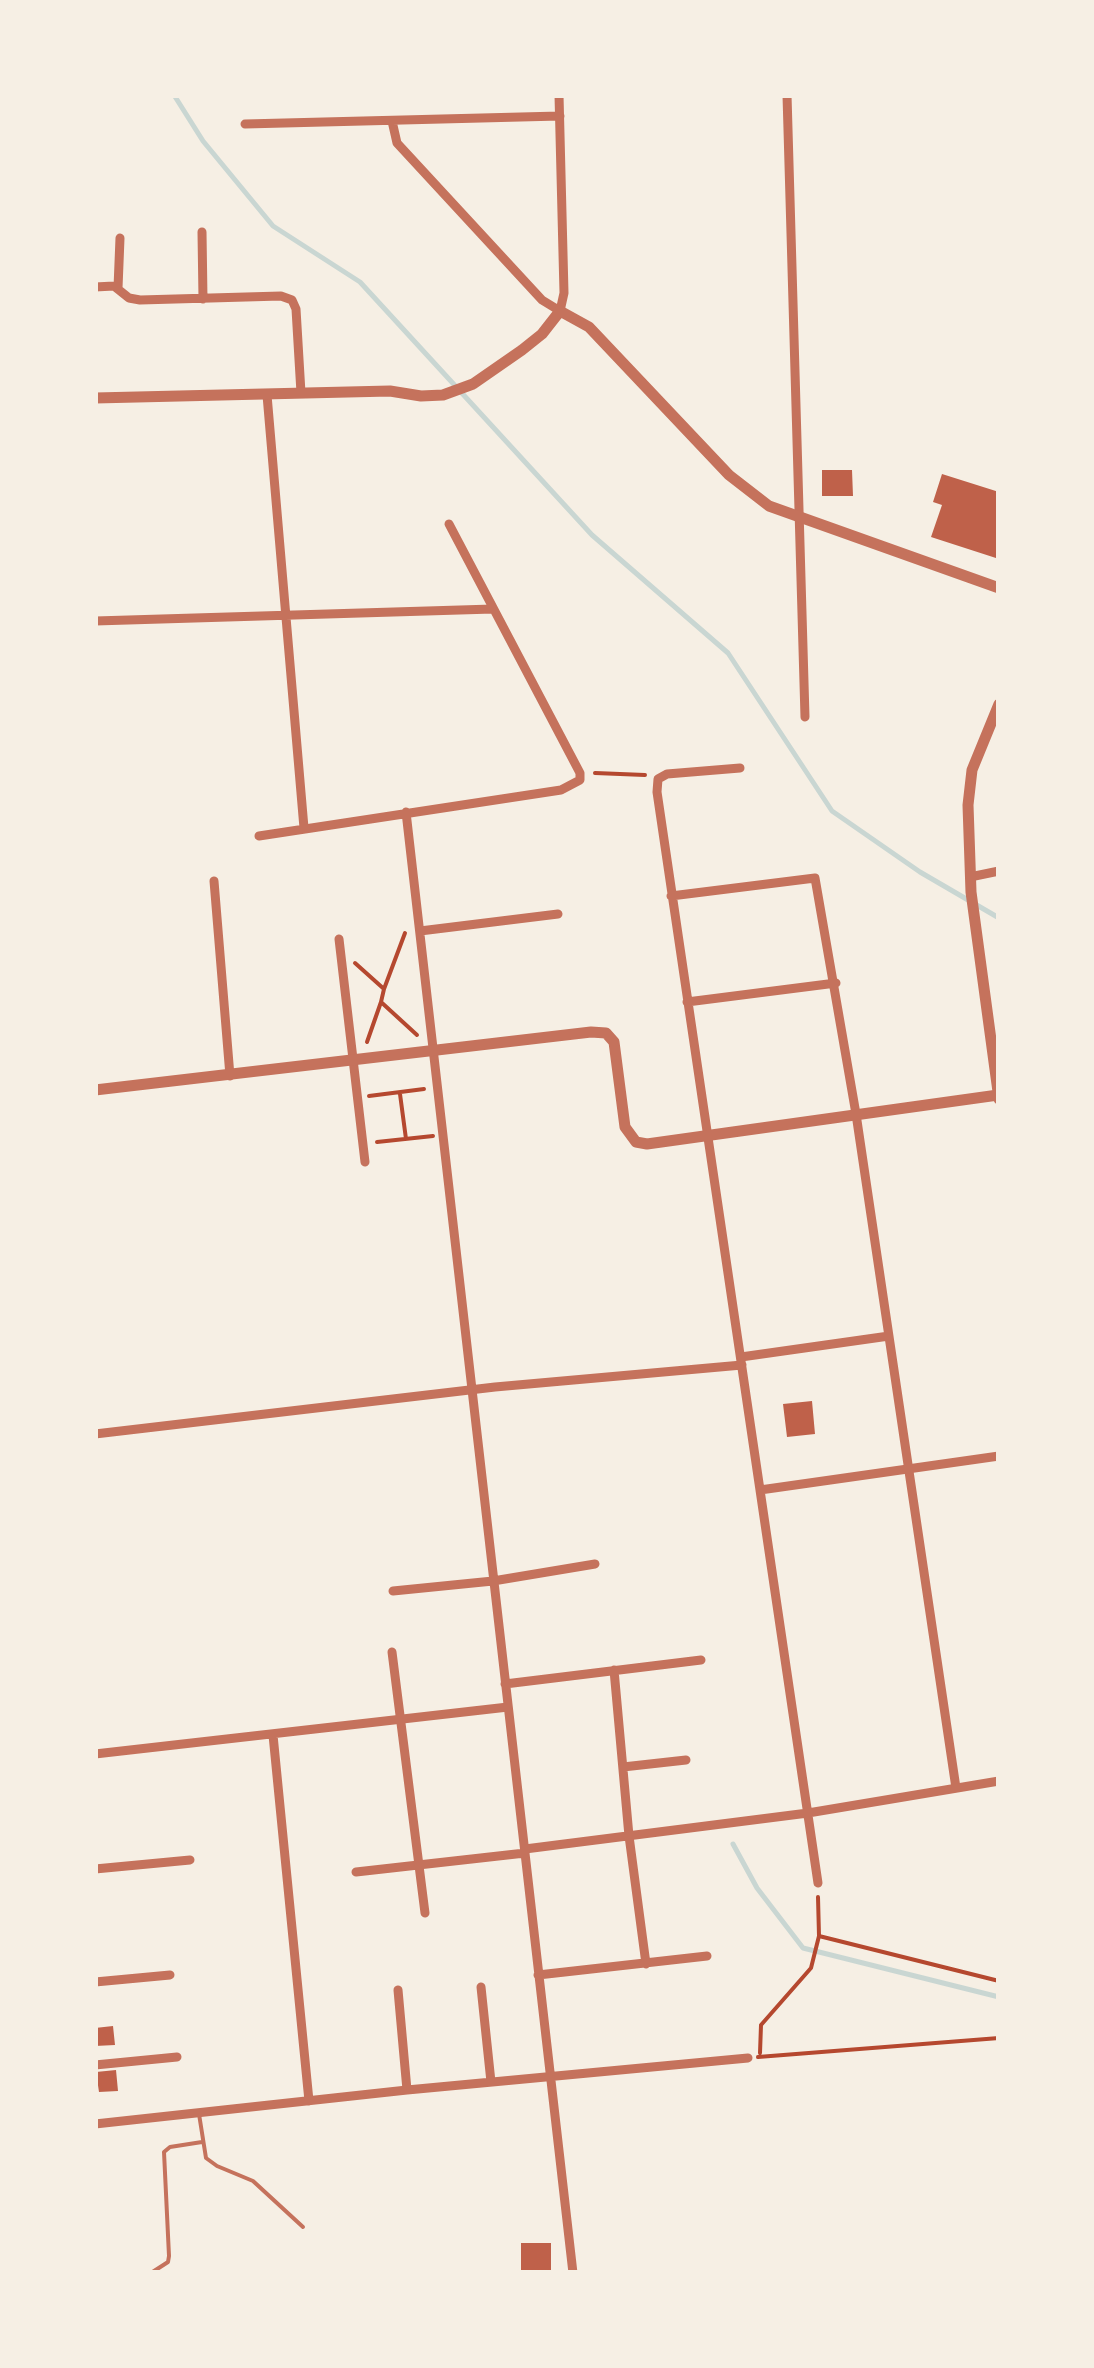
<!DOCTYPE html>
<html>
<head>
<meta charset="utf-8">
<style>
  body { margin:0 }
  #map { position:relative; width:1094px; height:2368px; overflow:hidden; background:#f6efe4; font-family:Literata,serif }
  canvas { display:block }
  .frame { position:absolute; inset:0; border:98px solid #f6efe4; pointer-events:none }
</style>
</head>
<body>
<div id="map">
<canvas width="1094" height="2368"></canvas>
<div class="frame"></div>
</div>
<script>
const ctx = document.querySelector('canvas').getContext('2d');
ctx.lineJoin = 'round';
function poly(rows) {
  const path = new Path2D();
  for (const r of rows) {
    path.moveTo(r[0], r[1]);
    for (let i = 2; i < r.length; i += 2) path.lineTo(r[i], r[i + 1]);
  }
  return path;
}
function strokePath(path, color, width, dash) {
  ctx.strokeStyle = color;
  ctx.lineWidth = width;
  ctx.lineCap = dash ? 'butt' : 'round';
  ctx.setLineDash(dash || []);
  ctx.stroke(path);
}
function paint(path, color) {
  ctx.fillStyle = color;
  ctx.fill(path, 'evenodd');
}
const stream = poly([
  [174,95,203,141,273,226,360,282,592,535,728,653,832,811,920,872,999,918],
  [733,1844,757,1888,803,1948,999,1997]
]);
const building = poly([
  [822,470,852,470,853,496,822,496],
  [942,474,999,492,999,559,931,537,942,505,933,502],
  [812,1401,815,1434,787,1437,783,1404],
  [113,2026,115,2045,95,2046,95,2028],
  [116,2070,118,2091,99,2092,96,2072],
  [521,2243,551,2243,551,2273,521,2273]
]);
const path = poly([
  [595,773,645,775],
  [355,963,384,989,381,1002,417,1035],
  [384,989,405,933],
  [367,1042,381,1002],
  [400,1094,406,1139],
  [369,1096,424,1089],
  [377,1142,433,1136],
  [819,1936,999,1981],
  [760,2053,761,2025,811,1968,819,1936,818,1897],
  [758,2057,999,2038]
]);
const service = poly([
  [199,2114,206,2158,217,2166,253,2181,303,2227],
  [151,2273,168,2262,169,2256,164,2152,170,2147,202,2142]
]);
const minor = poly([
  [787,95,805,717],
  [392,121,397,143,542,300,560,311,564,293,559,95],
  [245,124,560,116],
  [202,232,203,299],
  [95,287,114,286,129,298,140,300,281,296,292,300,296,309,301,393],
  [118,288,120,238],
  [267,395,304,828],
  [95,621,493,609],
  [740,768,667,774,658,779,657,792,818,1883],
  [406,812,573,2273],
  [259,836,561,790,580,780,580,773,449,524],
  [970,877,999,871],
  [214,881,230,1076],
  [671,896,815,878,856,1114,956,1788],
  [420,931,558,914],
  [339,939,365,1162],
  [687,1002,836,983],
  [741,1357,889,1336],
  [95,1434,495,1387,742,1365],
  [760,1490,999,1456],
  [393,1591,493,1581,595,1564],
  [392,1652,425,1913],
  [614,1670,629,1836,646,1964],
  [505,1684,701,1660],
  [273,1735,309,2101],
  [95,1754,508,1707],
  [623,1767,686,1760],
  [525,1849,808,1813,999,1781],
  [95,1869,190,1860],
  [356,1872,525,1853],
  [538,1975,707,1956],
  [95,1982,170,1975],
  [481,1987,491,2082],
  [398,1990,407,2090],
  [95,2065,177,2057],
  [95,2124,407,2090,748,2058]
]);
const tertiary = poly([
  [95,398,390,391,421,396,443,395,473,384,522,350,542,334,560,311,589,327,729,475,769,506,999,588],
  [999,704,972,770,968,805,971,892,999,1099],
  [95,1090,591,1032,606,1033,614,1042,625,1127,636,1142,647,1144,998,1095]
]);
strokePath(stream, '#c9d6d2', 5);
paint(building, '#bf614a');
strokePath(path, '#b5482f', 4);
strokePath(service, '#c5725c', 4);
strokePath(minor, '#c5725c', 9);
strokePath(tertiary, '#c5725c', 11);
</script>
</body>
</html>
